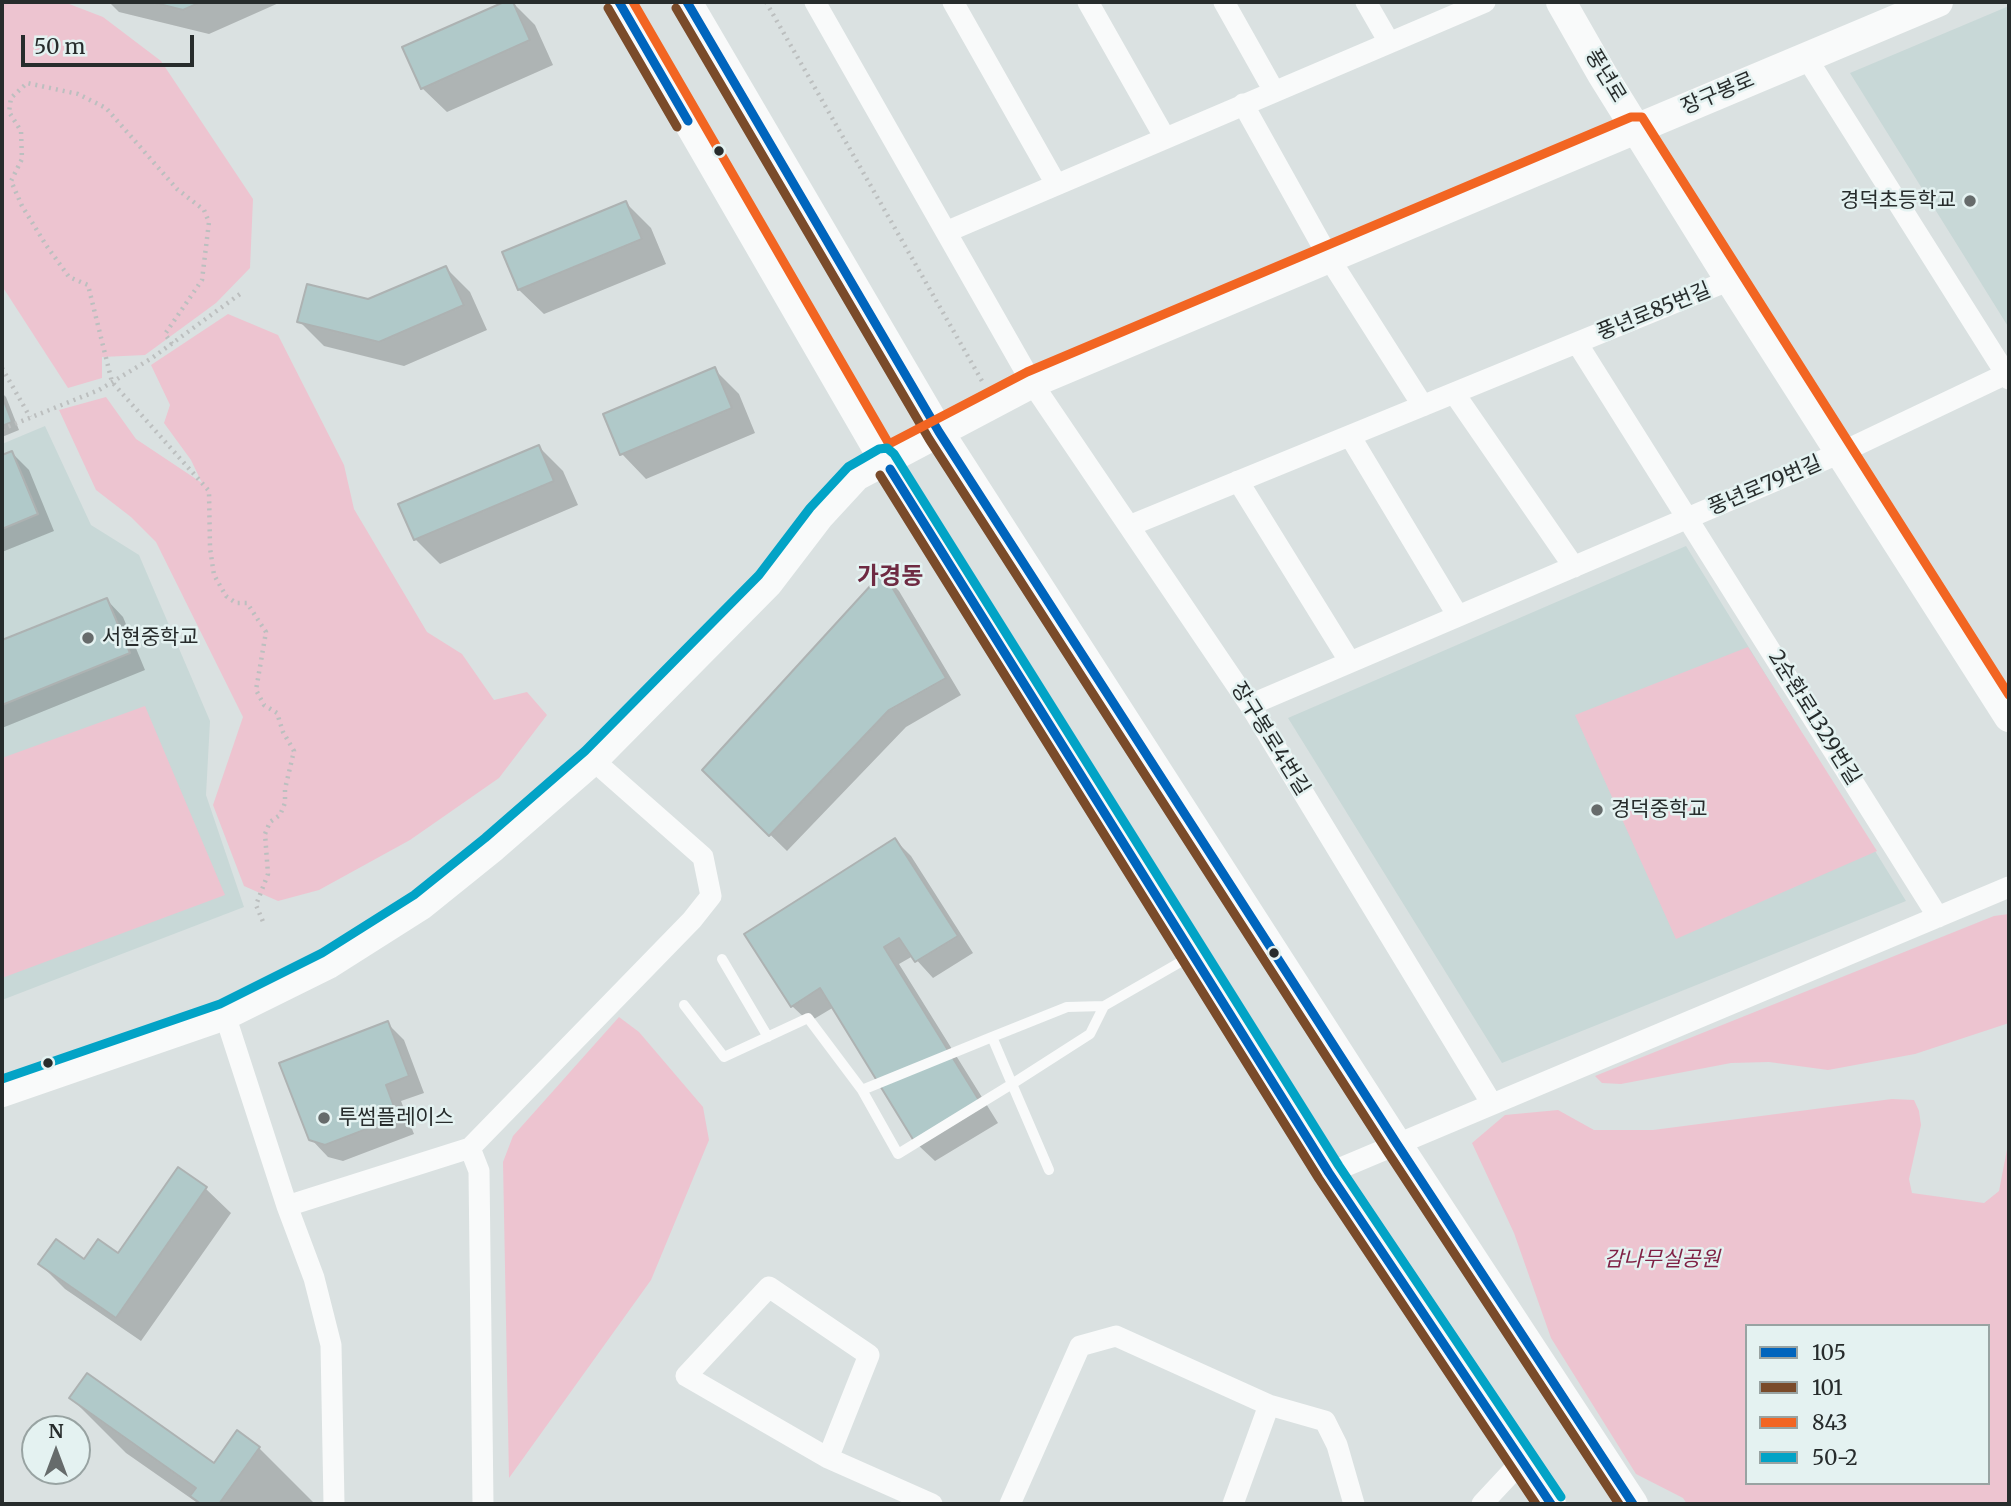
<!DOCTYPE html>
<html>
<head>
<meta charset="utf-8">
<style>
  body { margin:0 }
  #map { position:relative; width:2011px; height:1506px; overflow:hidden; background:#dae1e1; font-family:Merriweather,serif }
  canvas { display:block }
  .frame { position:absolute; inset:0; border:4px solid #272c2c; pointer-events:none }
  .legend { position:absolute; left:1745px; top:1324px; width:245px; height:161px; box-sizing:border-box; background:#e4f2f1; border:2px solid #98a3a2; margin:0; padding:9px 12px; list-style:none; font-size:21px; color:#272c2c }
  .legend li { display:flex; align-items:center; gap:14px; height:35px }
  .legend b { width:35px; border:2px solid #98a3a2 }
  .north { position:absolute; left:21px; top:1415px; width:70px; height:70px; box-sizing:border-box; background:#e4f2f1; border:2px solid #98a3a2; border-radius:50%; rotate:0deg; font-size:19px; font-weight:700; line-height:28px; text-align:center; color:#272c2c }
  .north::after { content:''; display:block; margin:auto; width:24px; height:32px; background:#666b6b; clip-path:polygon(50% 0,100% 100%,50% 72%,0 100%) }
  .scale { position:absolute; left:21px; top:35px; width:173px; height:32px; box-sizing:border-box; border:4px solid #272c2c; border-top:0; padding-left:9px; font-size:21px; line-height:24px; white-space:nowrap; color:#272c2c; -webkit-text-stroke:5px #e4f2f1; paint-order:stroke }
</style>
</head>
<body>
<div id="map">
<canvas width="2011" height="1506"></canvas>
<div class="frame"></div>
<ul class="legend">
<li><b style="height:9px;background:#0065bd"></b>105</li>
<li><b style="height:9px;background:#7a4b2a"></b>101</li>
<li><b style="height:9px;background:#f26522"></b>843</li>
<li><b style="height:9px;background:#02a3c6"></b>50-2</li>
</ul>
<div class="north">N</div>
<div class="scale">50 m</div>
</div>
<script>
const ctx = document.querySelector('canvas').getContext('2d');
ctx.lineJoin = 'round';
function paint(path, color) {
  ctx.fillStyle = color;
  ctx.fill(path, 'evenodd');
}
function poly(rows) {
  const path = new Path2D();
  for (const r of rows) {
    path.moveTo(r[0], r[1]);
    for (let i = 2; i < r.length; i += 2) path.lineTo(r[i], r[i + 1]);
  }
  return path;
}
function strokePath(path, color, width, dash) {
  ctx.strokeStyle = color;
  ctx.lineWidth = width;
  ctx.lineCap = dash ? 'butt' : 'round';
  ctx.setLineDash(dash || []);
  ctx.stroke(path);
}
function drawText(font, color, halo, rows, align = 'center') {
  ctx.font = font + ' Merriweather,"Noto Sans KR",serif';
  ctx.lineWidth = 5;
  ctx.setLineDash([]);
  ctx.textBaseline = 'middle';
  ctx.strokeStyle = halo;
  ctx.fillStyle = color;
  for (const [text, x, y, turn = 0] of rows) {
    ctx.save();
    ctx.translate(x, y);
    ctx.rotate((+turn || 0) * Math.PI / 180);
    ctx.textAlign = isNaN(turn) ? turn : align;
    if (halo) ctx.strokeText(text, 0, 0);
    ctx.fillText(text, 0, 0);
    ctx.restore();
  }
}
const built = poly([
  [2009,6,2009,328,1850,73],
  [45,426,91,525,139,555,210,721,206,795,244,907,2,1000,2,444],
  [1686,546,1906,901,1502,1063,1288,718]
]);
const green = poly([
  [2,2,64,2,103,17,161,61,253,199,250,268,216,303,145,355,102,357,102,378,68,388,2,286],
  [228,314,278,335,344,465,354,509,427,632,462,654,494,700,527,692,547,715,499,778,410,840,319,890,278,901,244,886,213,805,243,717,156,542,131,517,96,490,59,410,106,397,136,439,202,483,191,460,164,423,170,405,151,365],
  [1748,647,1877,851,1676,939,1575,715],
  [145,706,225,895,2,978,2,758],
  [2009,914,2009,1023,1915,1054,1828,1070,1769,1062,1731,1063,1621,1084,1602,1083,1595,1076,1994,916],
  [619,1017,639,1032,703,1107,709,1140,651,1280,509,1478,503,1162,513,1136],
  [1892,1099,1914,1100,1919,1111,1921,1125,1909,1179,1912,1193,1984,1203,1999,1191,2009,1139,2009,1504,1687,1504,1683,1498,1636,1474,1551,1338,1514,1233,1472,1143,1505,1115,1558,1110,1594,1130,1653,1130],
  [1747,1326,1988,1326,1988,1483,1747,1483]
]);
const shadow = poly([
  [109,2,281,2,209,34,119,12],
  [508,2,512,2,535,25,553,65,447,112,422,88,404,48],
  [626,203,651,228,666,264,544,314,519,290,504,253],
  [446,268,470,292,487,330,404,366,324,346,299,321,368,301],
  [714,369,739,394,755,433,646,479,622,454],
  [2,393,6,397,19,430,2,437],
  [539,447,563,471,578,505,440,564,415,539],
  [12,453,29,470,54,531,2,552,2,457],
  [883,574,899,591,961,695,906,727,787,851,704,770],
  [107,600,123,617,145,670,2,728,2,642],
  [895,840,911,856,973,953,933,978,913,956,899,964,998,1123,935,1161,918,1145,834,1007,809,1022,792,1006],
  [387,1023,404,1040,424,1093,401,1101,414,1134,343,1161,328,1157,311,1139],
  [179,1170,206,1189,231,1213,141,1341,65,1289,40,1264,119,1256],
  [71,1398,215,1465,259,1448,314,1503,199,1504,126,1453]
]);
const building = poly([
  [151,2,201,2,183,10,151,2],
  [504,2,513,2,530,40,421,89,402,47,504,2],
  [626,201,642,239,518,290,502,252,626,201],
  [446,266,464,305,379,342,297,322,307,284,368,299,446,266],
  [715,367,732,408,620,455,603,414,715,367],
  [2,396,12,422,2,426,2,396],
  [539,445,554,481,414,540,398,504,539,445],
  [12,451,38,514,2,529,2,455,12,451],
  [883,572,946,678,889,710,769,836,702,770,883,572],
  [107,598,130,653,2,705,2,640,107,598],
  [895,838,958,936,915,962,899,938,884,947,982,1105,917,1146,820,988,791,1007,744,934,895,838],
  [388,1021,409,1076,386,1085,398,1117,325,1145,309,1140,279,1063,388,1021],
  [178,1167,207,1187,116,1318,38,1264,56,1239,84,1259,98,1239,118,1253,178,1167],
  [87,1373,214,1463,237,1430,260,1447,219,1504,201,1504,190,1496,196,1488,69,1398,87,1373]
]);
const path = poly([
  [766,2,982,381],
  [172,344,165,334,202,280,209,222,204,210,177,189,106,108,78,94,27,83,11,98,9,112,21,131,22,159,11,181,22,206,46,245,69,277,88,285,112,382,209,491,210,548,214,575,226,596,236,603,247,603,266,632,256,690,264,705,277,713,283,732,294,751,285,789,285,803,280,815,270,822,265,834,268,874,256,905,264,924],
  [2,368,30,417],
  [2,429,99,390,152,358,240,294]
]);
const lane = poly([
  [722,959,768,1037],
  [684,1005,724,1057,808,1018,862,1090],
  [1104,1006,1090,1034,1012,1084,992,1037,1067,1007,1104,1006,1191,956],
  [992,1037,862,1090,898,1154,1012,1084,1049,1170]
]);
const street = poly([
  [815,2,1032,383,1250,705,1492,1104],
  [953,2,1056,184],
  [1088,2,1165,138],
  [1224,2,1274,91],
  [1366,2,1389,42],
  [1806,57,2009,379],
  [1243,104,1329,258,1423,406],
  [946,232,1485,2],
  [1577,343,1938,917],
  [1454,393,1574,567],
  [1350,436,1458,616],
  [1238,481,1350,662],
  [1129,526,1730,280],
  [1250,705,1840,453,2006,374],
  [225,1015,287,1206,314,1278,331,1345,334,1504],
  [470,1148,479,1171,483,1504],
  [1329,1173,2009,887],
  [287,1206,470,1148,692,920,711,896,703,857,593,760],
  [828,1458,869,1355,769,1287,686,1376,828,1458,932,1504],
  [1010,1504,1080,1346,1116,1336,1269,1405,1325,1421,1337,1445,1354,1504],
  [1233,1504,1269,1405],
  [1482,1504,1522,1461]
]);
const secondary = poly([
  [619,2,884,460,1329,1173,1551,1504],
  [687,2,939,432,1397,1144,1633,1504],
  [1561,2,1602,74,1730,280,2009,717],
  [2,1092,225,1015,328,964,421,905,493,847,593,760,768,583,820,515,856,476,1032,383,1938,2]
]);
const bus1 = poly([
  [619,2,688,121],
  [687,2,939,432,1397,1144,1633,1504],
  [890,469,1329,1173,1551,1504]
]);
const bus2 = poly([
  [608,8,677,127],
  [676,8,929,439,1387,1151,1619,1504],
  [880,475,1319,1179,1536,1504]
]);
const bus3 = poly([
  [633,2,889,444,1027,372,1631,117,1642,117,2009,695]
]);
const bus4 = poly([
  [2,1079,220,1004,322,953,414,895,485,838,585,751,759,575,810,508,848,467,879,449,887,448,894,454,1339,1166,1561,1497]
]);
const markers = [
  [719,151,6,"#272c2c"],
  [1970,201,7,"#666b6b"],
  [88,638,7,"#666b6b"],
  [1597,810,7,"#666b6b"],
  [1274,953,6,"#272c2c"],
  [48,1063,6,"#272c2c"],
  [324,1118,7,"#666b6b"]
];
const streetNames = [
  ["풍년로",1605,76,59],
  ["장구봉로",1718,94,-23],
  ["풍년로85번길",1654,312,-22],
  ["풍년로79번길",1765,486,-23],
  ["2순환로1329번길",1814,718,58],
  ["장구봉로4번길",1270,739,58]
];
const poiNames = [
  ["경덕초등학교",1956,201,"right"],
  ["서현중학교",102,638],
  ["경덕중학교",1611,810],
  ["투썸플레이스",338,1118]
];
const parkNames = [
  ["감나무실공원",1662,1260]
];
const quarterNames = [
  ["가경동",890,577]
];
paint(built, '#c8d8d7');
paint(green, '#edc4d0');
paint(shadow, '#0003');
paint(building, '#b0c9c9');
strokePath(building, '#adb2b2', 2);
strokePath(path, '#bcbfbf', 4.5, [2, 5]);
strokePath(lane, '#f9fafa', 10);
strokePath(street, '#f9fafa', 21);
strokePath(secondary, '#f9fafa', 30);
strokePath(bus1, '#0065bd', 9);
strokePath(bus2, '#7a4b2a', 9);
strokePath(bus3, '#f26522', 9);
strokePath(bus4, '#02a3c6', 9);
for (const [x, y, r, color] of markers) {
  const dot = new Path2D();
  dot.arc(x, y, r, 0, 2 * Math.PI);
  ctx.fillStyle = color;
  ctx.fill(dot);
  strokePath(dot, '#e4f2f1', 2.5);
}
drawText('21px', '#272c2c', '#e4f2f1', streetNames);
drawText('21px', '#272c2c', '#e4f2f1', poiNames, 'left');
drawText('italic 21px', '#802246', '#e4f2f1', parkNames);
drawText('bold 24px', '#6e2a42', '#e4f2f1', quarterNames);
</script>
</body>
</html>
